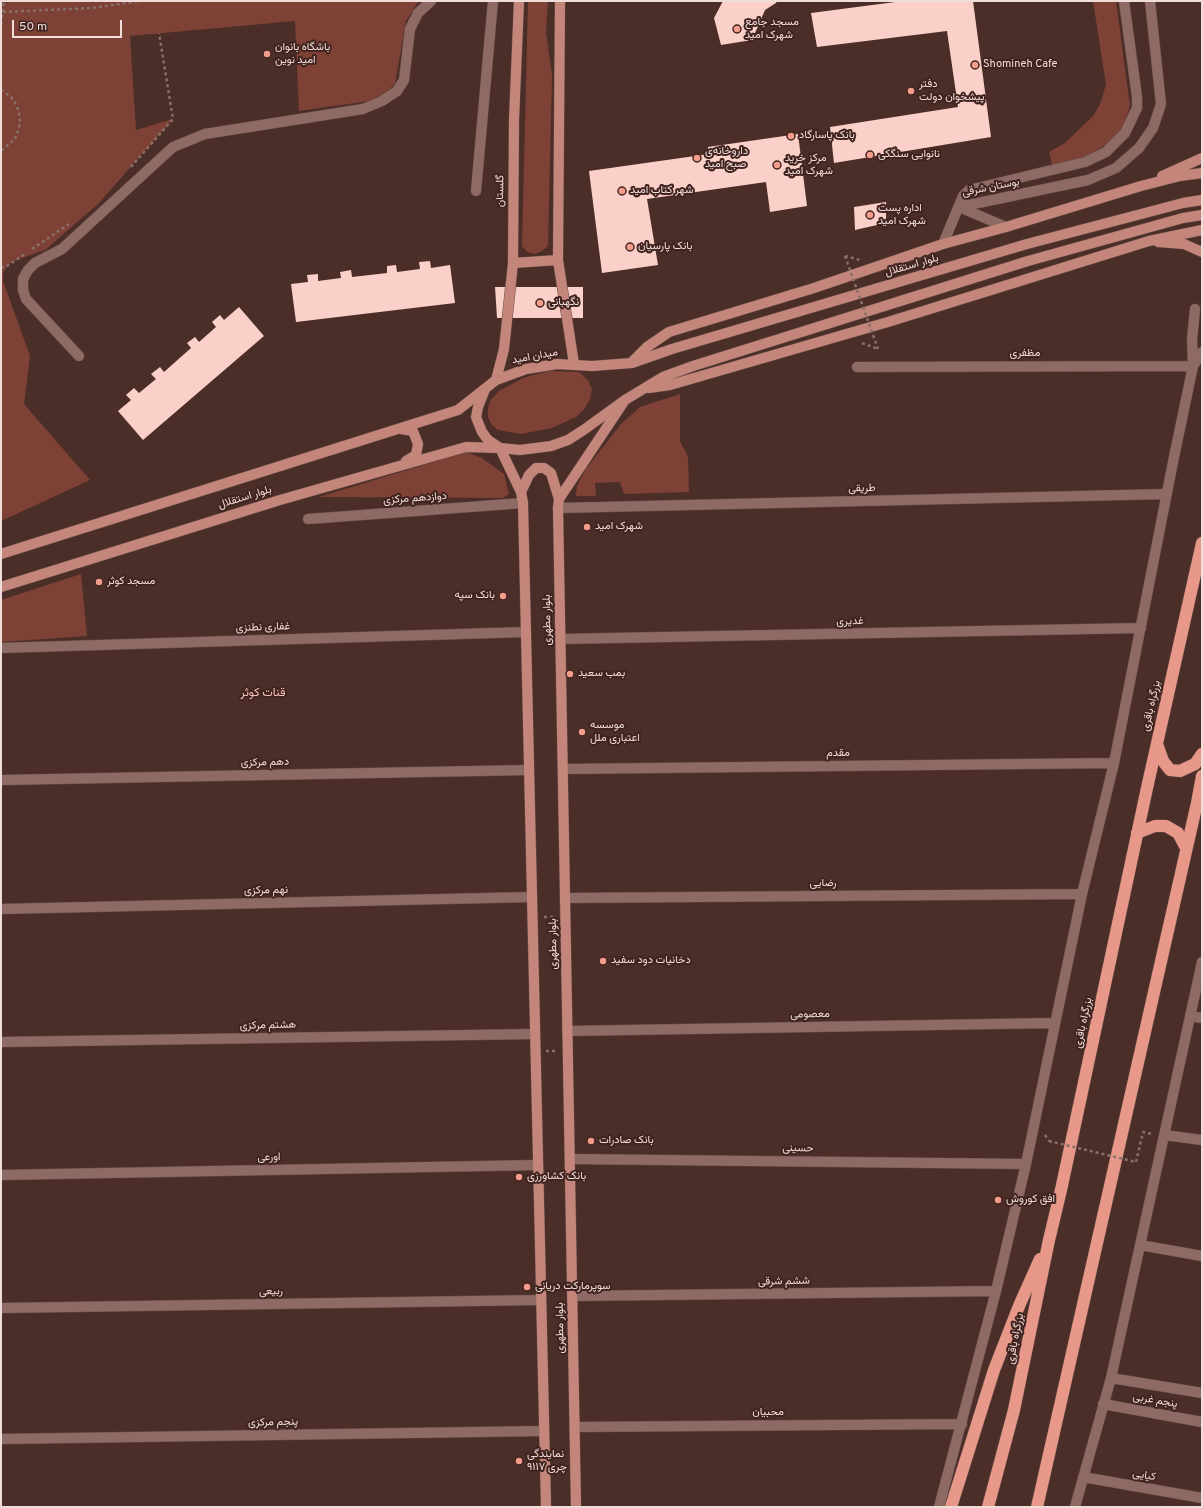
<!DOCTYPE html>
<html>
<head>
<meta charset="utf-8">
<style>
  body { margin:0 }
  #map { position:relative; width:1203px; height:1508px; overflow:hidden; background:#4c2e28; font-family:Overpass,sans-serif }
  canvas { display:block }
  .frame { position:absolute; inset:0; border:2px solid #f0dcd8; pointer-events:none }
  .scale { position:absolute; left:12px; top:20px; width:110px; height:18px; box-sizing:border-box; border:2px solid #f0dcd8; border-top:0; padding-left:5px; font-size:12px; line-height:14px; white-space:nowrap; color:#f0dcd8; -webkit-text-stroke:3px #41241f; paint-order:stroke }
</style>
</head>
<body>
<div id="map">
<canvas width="1203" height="1508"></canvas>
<div class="frame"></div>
<div class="scale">50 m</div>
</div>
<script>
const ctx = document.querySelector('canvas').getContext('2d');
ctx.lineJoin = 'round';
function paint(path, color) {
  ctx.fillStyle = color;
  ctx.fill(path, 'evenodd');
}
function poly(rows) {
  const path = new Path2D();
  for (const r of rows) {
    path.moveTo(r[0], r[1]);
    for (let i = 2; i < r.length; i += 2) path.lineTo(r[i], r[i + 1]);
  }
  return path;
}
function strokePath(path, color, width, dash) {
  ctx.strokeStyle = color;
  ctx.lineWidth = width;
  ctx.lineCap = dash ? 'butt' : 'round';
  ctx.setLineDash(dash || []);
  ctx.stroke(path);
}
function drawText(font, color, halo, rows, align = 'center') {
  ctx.font = font + ' Overpass,Vazirmatn,sans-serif';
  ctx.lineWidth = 4;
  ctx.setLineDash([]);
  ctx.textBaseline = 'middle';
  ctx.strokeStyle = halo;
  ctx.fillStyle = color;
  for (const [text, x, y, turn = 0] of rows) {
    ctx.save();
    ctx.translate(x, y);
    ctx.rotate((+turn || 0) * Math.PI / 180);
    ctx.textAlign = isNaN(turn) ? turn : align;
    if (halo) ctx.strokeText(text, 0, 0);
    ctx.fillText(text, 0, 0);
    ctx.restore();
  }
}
const green = poly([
  [1,1,419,1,406,21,395,84,385,93,369,101,299,111,295,21,130,36,136,130,173,119,98,204,45,250,13,261,7,266,3,273,3,281,30,356,24,404,90,480,1,521],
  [528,1,548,1,546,33,552,74,548,246,542,251,534,254,527,252,522,246],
  [1093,1,1116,1,1130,106,1123,127,1115,137,1107,144,1087,156,1052,165,1049,152,1065,143,1094,115,1101,102,1106,84],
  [549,371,579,372,588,380,592,389,590,399,585,408,576,417,552,428,521,434,498,430,492,425,488,417,488,409,490,401,499,391,523,378],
  [680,394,680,441,688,457,689,492,624,494,620,482,595,483,596,496,576,496,577,486,585,470,621,424,640,407],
  [466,452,482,458,504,474,509,494,503,498,319,497],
  [81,574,87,636,1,642,1,600]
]);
const building = poly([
  [723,1,777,1,776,3,765,10,752,40,721,45,714,18],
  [903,1,973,1,991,137,834,163,830,127,958,107,947,31,817,47,811,13],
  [798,134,807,206,770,212,766,182,647,199,658,265,602,273,589,171,709,154,708,147],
  [886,202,886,223,855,230,854,207],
  [430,261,431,268,450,265,455,303,296,322,291,284,308,282,307,275,318,274,318,281,341,278,340,272,351,270,352,277,387,273,387,266,396,265,397,272,420,269,419,262],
  [495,287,583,287,583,318,497,318],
  [239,307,264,336,143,440,118,411,131,400,126,395,134,388,139,393,156,379,151,374,160,367,164,372,191,348,187,343,195,337,199,342,216,327,212,322,220,315,224,320]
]);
const path = poly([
  [3,12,92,8,140,1],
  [1,24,4,1],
  [1,90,11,97,17,106,20,117,19,128,15,139,1,151],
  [131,167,173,119,159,33],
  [32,249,69,224],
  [845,256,860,260],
  [1,268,7,266,25,254],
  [862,343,878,349],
  [544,917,555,917],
  [546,1051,557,1051],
  [1045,1135,1049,1141],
  [1136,1162,1143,1132,1152,1134]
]);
const minor = poly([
  [476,191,493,1],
  [959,207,1088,180,1116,168,1139,148,1153,128,1161,104,1150,1],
  [959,207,1006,227],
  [943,244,963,196,969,190,1085,162,1106,152,1125,133,1137,108,1137,97,1124,1],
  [79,356,26,299,23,290,23,279,28,270,35,263,62,249,173,147,205,134,363,109,382,101,397,91,404,80,410,29,418,13,431,1],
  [857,367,1193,366,1202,352],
  [558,508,1167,494],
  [308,519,523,503],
  [560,639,1141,628],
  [1,648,526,632],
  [563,769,1114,763],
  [1,780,529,770],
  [565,898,1082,894],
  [1,909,532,897],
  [1190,1016,1202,1018],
  [567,1031,1054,1023],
  [1,1042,535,1034],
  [1164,1135,1202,1140],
  [570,1159,1026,1164],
  [1,1175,538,1165],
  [1140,1245,1202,1256],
  [573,1296,996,1291],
  [1,1308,541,1300],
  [1111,1378,1202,1393],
  [1103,1404,1202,1422],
  [575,1427,962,1424],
  [1,1439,544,1431],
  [1083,1477,1202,1498],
  [939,1507,996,1291,1026,1164,1082,894,1114,763,1173,462,1193,366,1192,340,1195,309],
  [1075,1507,1111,1378,1202,962]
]);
const major = poly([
  [560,1,558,260,574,364],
  [1162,176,1202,158],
  [1158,242,1184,244,1202,252],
  [513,263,558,260],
  [633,361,647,347,669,332,814,288,943,244,1006,227,1141,186,1180,176,1202,173],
  [496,380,504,349,513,263,514,120,519,1],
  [649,388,670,385,888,322,1149,241,1202,230],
  [484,392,478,407,476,417,482,432,488,440,500,448,520,450,551,446,568,440,585,429,625,400,663,377,693,366,1028,261,1183,218,1202,215],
  [401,429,413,431,418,444,416,455,406,461],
  [521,492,529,475,536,468,544,468,551,473,559,499],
  [1,554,458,410,496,380,526,369,557,364,592,366,632,363,672,349,1027,244,1183,203,1202,200],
  [1,587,280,500,466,447,500,448,521,492,523,503,546,1507],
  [576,1507,558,508,559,499,625,400]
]);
const highway = poly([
  [1157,744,1163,761,1170,770,1180,771,1195,764,1202,754],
  [1137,833,1155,826,1166,826,1178,833,1186,848],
  [951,1507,994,1370,1019,1306,1040,1259],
  [988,1507,1014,1410,1049,1240,1061,1190,1147,788,1202,543],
  [1037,1507,1197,803,1202,776]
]);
const pathBridge = poly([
  [845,256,878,349],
  [1049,1141,1136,1162]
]);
const markers = [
  [737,29,4,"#f49d8d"],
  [267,54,4,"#f49d8d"],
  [975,65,4,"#f49d8d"],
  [911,91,4,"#f49d8d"],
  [791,136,4,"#f49d8d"],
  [870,155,4,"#f49d8d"],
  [697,158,4,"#f49d8d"],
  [777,165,4,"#f49d8d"],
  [622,191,4,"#f49d8d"],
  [870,215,4,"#f49d8d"],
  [630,247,4,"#f49d8d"],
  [540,303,4,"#f49d8d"],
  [587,527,4,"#f49d8d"],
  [99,582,4,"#f49d8d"],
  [503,596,4,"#f49d8d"],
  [570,674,4,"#f49d8d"],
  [582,732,4,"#f49d8d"],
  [603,961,4,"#f49d8d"],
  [591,1141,4,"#f49d8d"],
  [519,1177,4,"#f49d8d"],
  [998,1200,4,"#f49d8d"],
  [527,1287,4,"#f49d8d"],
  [519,1461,4,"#f49d8d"]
];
const poiNames = [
  ["مسجد جامع",745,23],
  ["شهرک امید",745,36],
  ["باشگاه بانوان",275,48],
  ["امید نوین",275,61],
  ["Shomineh Cafe",983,65],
  ["دفتر",919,85],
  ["پیشخوان دولت",919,98],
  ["بانک پاسارگاد",799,136],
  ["داروخانه‌ی",705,152],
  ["صبح امید",705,165],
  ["نانوایی سنگکی",878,155],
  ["مرکز خرید",785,159],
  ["شهرک امید",785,172],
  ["شهر کتاب امید",630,191],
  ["اداره پست",878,209],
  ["شهرک امید",878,222],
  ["بانک پارسیان",638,247],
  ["نگهبانی",548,303],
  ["شهرک امید",595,527],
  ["مسجد کوثر",107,582],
  ["بانک سپه",495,596,"right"],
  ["بمب سعید",578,674],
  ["موسسه",590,726],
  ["اعتباری ملل",590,739],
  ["دخانیات دود سفید",611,961],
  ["بانک صادرات",599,1141],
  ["بانک کشاورزی",527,1177],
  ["افق کوروش",1006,1200],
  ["سوپرمارکت دریانی",535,1287],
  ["نمایندگی",527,1455],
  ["۹۱۱۷ چری",527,1468]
];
const streetNames = [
  ["بوستان شرقی",991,188,-11],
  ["گلستان",501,191,-89],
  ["بلوار استقلال",912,266,-16],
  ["مظفری",1025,354],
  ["میدان امید",535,357,-10],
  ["طریقی",862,489,-1],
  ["بلوار استقلال",245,498,-17],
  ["دوازدهم مرکزی",415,499,-4],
  ["بلوار مطهری",548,620,-91],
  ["غدیری",850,622,-1],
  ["غفاری نطنزی",263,628,-2],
  ["بزرگراه باقری",1152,706,-77],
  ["مقدم",838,754],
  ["دهم مرکزی",265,763,-1],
  ["رضایی",823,884],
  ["نهم مرکزی",266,891,-1],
  ["بلوار مطهری",554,944,-91],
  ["معصومی",810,1015,-1],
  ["بزرگراه باقری",1084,1023,-78],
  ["هشتم مرکزی",268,1026,-1],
  ["حسینی",798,1149,1],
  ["اورعی",269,1158,-1],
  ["ششم شرقی",784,1282,-1],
  ["ربیعی",271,1292,-1],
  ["بلوار مطهری",561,1328,-91],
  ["بزرگراه باقری",1016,1339,-79],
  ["پنجم غربی",1155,1401,10],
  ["محبیان",768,1413],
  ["پنجم مرکزی",273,1423,-1],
  ["کیایی",1144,1476,10]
];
const neighbourhoodNames = [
  ["قنات کوثر",263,694]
];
paint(green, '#7e4136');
paint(building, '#fad0c8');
strokePath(minor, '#664d49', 11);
strokePath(major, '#664d49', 11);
strokePath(highway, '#664d49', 13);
strokePath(path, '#896f6a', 2.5, [3, 3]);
strokePath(minor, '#8d6a64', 10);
strokePath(major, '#c4867a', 10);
strokePath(highway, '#e89889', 12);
strokePath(pathBridge, '#896f6a', 2.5, [3, 3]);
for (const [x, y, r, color] of markers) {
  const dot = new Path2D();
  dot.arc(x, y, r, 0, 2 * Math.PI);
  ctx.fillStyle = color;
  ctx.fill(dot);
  strokePath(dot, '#41241f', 1.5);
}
drawText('11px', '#f0dcd8', '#41241f', poiNames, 'left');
drawText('11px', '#f0dcd8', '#41241f', streetNames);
drawText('12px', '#f5c3b9', '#41241f', neighbourhoodNames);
</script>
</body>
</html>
